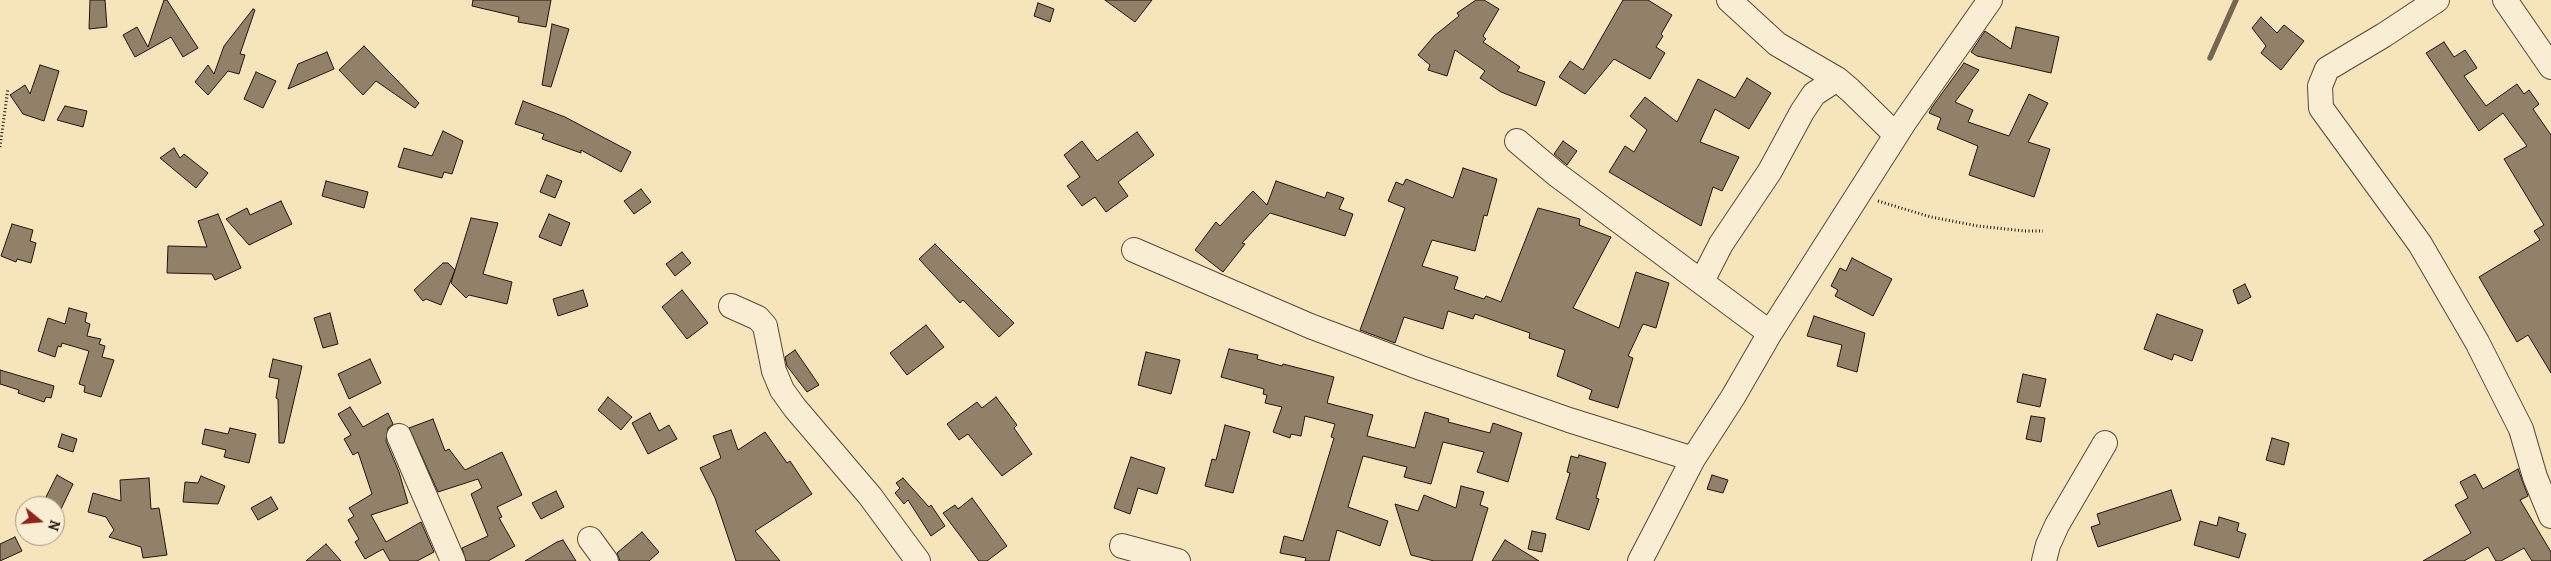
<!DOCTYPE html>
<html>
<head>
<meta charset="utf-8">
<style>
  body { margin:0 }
  #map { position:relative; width:2551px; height:561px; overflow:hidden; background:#f6e4bb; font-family:Alegreya,serif }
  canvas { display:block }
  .north { position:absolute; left:15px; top:496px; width:50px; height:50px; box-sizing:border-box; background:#f9edd3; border:1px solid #a39785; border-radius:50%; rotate:107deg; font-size:14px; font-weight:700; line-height:20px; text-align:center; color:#23150f }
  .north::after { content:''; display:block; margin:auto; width:18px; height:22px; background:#8f2418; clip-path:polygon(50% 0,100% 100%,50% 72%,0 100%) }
</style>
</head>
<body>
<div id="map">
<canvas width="2551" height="561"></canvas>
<div class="north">N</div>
</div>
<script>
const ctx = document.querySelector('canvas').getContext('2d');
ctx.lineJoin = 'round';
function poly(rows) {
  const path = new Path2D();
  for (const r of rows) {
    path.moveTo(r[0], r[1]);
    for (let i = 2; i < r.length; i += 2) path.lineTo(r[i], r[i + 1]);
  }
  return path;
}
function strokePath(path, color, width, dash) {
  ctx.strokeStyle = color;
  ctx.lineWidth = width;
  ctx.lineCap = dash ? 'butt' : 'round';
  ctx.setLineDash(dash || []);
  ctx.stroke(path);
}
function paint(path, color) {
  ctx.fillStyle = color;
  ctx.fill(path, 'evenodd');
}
const stream = poly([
  [2210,58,2236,0]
]);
const building = poly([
  [90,0,105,0,107,27,89,29,90,0],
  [164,0,167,0,198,48,183,57,171,37,135,57,123,35,137,27,148,47,164,0],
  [473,0,551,0,546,27,518,22,519,17,472,6,473,0],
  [1105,0,1152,0,1135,22,1105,0],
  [1476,0,1484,0,1499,9,1483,36,1486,39,1483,42,1520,67,1517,71,1545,82,1536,106,1501,92,1480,78,1485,71,1455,50,1447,76,1428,70,1430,65,1418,55,1434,36,1459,16,1457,13,1476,0],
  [1623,0,1648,0,1672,15,1661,34,1663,36,1656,47,1665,53,1650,79,1614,59,1585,94,1559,77,1570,61,1583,70,1623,0],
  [1038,3,1054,9,1050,22,1034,16,1038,3],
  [253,9,255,10,240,54,245,55,239,74,228,71,208,95,195,82,208,65,214,74,224,46,253,9],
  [2261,17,2277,33,2284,25,2304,41,2281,70,2261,53,2266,46,2252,28,2261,17],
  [552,24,569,29,551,87,542,85,552,24],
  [2016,27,2059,37,2051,73,1977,56,1971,52,1985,31,2011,49,2016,27],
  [2444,42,2454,57,2465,50,2477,68,2464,76,2486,106,2517,84,2524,94,2529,90,2539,104,2533,109,2551,135,2551,373,2528,335,2517,342,2479,277,2540,240,2534,231,2544,225,2504,159,2527,146,2503,113,2479,131,2426,53,2444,42],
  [364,46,419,103,415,108,376,81,363,95,339,70,364,46],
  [327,52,334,69,288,89,298,64,327,52],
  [1964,63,1979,70,1955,102,1973,110,1968,122,2009,136,2029,94,2048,103,2028,142,2050,149,2034,197,1969,175,1978,146,1937,129,1941,118,1929,113,1932,107,1964,63],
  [40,65,59,71,44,121,23,114,10,95,25,85,30,94,40,65],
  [256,72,276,81,263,108,244,99,256,72],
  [1747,78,1771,93,1749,129,1715,109,1700,142,1739,157,1722,191,1713,187,1701,226,1609,172,1625,146,1634,152,1647,130,1630,116,1645,97,1677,122,1698,79,1735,98,1747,78],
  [523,101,565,117,631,152,621,172,581,150,581,153,542,139,544,134,515,124,523,101],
  [65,106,87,111,83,127,57,120,65,106],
  [443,131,463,141,452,174,444,172,442,178,398,167,404,148,432,156,443,131],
  [1137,132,1154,155,1118,182,1128,196,1106,212,1095,197,1082,206,1067,186,1080,177,1064,155,1082,141,1097,161,1137,132],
  [1563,141,1577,151,1567,165,1554,154,1563,141],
  [174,148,180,158,184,154,208,173,196,188,160,158,174,148],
  [1463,168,1497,179,1487,216,1484,215,1475,251,1432,240,1422,266,1458,277,1454,289,1484,299,1486,296,1501,302,1538,208,1580,219,1579,225,1611,237,1573,308,1619,328,1636,272,1669,283,1656,328,1643,324,1628,356,1633,358,1618,408,1589,399,1592,390,1557,376,1565,350,1529,338,1530,333,1475,314,1473,319,1448,311,1443,329,1404,317,1395,343,1360,330,1405,208,1388,201,1396,182,1403,185,1406,179,1453,198,1463,168],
  [547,175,562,181,555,198,540,192,547,175],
  [326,181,368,192,364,208,322,196,326,181],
  [1276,181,1325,198,1327,192,1344,198,1339,209,1353,214,1345,236,1270,213,1242,243,1245,244,1223,272,1195,250,1216,222,1220,226,1253,191,1267,205,1276,181],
  [641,189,651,202,634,214,624,201,641,189],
  [281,201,292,224,249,245,226,219,247,208,250,215,281,201],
  [218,214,241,268,215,280,212,274,167,273,168,246,207,247,198,221,218,214],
  [549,214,570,223,561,246,539,237,549,214],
  [471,218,498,223,483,274,512,282,507,304,469,295,466,298,451,283,471,218],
  [12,224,33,230,30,241,36,243,31,263,17,259,16,262,1,256,12,224],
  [935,244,1014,323,999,337,963,300,960,303,919,259,935,244],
  [682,252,691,263,675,276,666,264,682,252],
  [1852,258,1892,279,1873,316,1835,296,1838,290,1831,286,1840,268,1846,271,1852,258],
  [443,263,448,263,455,270,441,305,426,299,423,301,414,290,443,263],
  [2245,284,2251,297,2238,304,2233,290,2245,284],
  [583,290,588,306,558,316,553,299,583,290],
  [682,290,708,323,687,339,662,307,682,290],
  [69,308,87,313,85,322,90,324,87,336,101,339,99,344,105,346,102,357,114,360,101,397,84,392,85,386,79,384,89,351,62,343,61,347,58,346,55,357,38,351,48,318,65,324,69,308],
  [330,313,338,344,323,348,314,318,330,313],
  [2157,314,2203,330,2192,361,2174,354,2172,360,2144,349,2157,314],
  [1814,316,1865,333,1857,372,1837,366,1842,345,1807,336,1814,316],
  [926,325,944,347,907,375,890,353,926,325],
  [1229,349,1258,355,1257,359,1282,366,1283,364,1334,377,1327,403,1373,415,1367,436,1415,448,1425,412,1449,419,1448,422,1490,433,1493,423,1522,433,1508,482,1477,472,1484,452,1443,442,1431,484,1404,477,1407,467,1363,456,1348,507,1388,521,1380,546,1337,530,1329,561,1305,561,1306,558,1280,553,1284,536,1303,541,1334,438,1331,437,1335,424,1305,416,1301,436,1291,434,1290,438,1273,432,1282,407,1265,403,1267,395,1263,394,1264,389,1221,377,1229,349],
  [795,350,819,385,807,392,787,366,785,357,795,350],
  [1146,352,1180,360,1171,394,1138,385,1146,352],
  [273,359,302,366,284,443,279,443,278,399,276,398,279,379,269,377,273,359],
  [370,359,381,383,349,399,338,374,370,359],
  [0,370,54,386,51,398,46,397,44,402,18,393,19,390,0,384,0,370],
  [2023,374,2046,379,2040,407,2017,402,2023,374],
  [608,397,632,417,621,430,598,410,608,397],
  [996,397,1017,425,1014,428,1032,454,1002,476,968,434,959,440,947,424,977,402,982,408,996,397],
  [350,407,363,427,388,413,393,424,388,428,386,441,399,472,408,503,371,515,386,542,421,522,434,552,417,561,390,561,383,549,365,559,355,542,359,539,348,520,354,516,349,508,372,494,358,452,353,455,344,439,351,435,338,414,350,407],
  [650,413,659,431,669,425,677,439,648,454,632,423,650,413],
  [2031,416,2045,418,2041,442,2026,439,2031,416],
  [433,419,445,451,449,449,465,470,502,452,522,495,497,507,502,517,499,518,515,546,488,561,466,561,462,548,488,536,471,494,482,488,478,479,438,492,409,428,433,419],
  [1225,425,1250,432,1233,493,1205,486,1212,459,1216,460,1225,425],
  [230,428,256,434,249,463,224,457,226,450,202,444,205,429,228,434,230,428],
  [731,430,738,450,765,432,787,463,790,461,812,494,755,531,780,561,736,561,715,498,700,468,721,458,713,436,731,430],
  [62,434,77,439,73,452,58,447,62,434],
  [2272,438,2289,443,2284,465,2266,460,2272,438],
  [1579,455,1606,463,1596,498,1599,499,1589,530,1556,519,1570,473,1567,472,1571,456,1578,458,1579,455],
  [1131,457,1165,468,1157,494,1138,488,1130,514,1114,508,1131,457],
  [2518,469,2528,496,2520,500,2551,552,2551,561,2532,561,2524,548,2501,561,2496,561,2488,547,2464,561,2423,561,2471,533,2455,505,2468,498,2460,482,2475,474,2483,489,2518,469],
  [57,475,73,484,61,509,44,501,57,475],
  [1712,475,1728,480,1723,493,1707,489,1712,475],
  [201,476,225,486,218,504,183,502,185,482,198,483,201,476],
  [149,478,151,509,159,508,167,555,143,558,141,547,109,537,114,530,106,517,88,512,93,493,121,501,120,480,149,478],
  [903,478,929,507,931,505,945,526,931,536,908,500,904,504,895,493,900,488,896,483,903,478],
  [1461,486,1484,492,1480,505,1488,508,1472,561,1434,561,1411,555,1395,504,1418,511,1424,495,1456,508,1461,486],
  [2171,490,2181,520,2098,547,2091,527,2100,524,2097,514,2171,490],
  [556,491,564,507,541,519,532,503,556,491],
  [271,497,278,509,258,520,251,508,271,497],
  [972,498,1007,546,987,561,979,561,943,513,955,505,958,509,972,498],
  [2219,517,2239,523,2237,531,2246,534,2239,558,2194,545,2200,521,2217,526,2219,517],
  [1532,531,1546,534,1542,552,1528,549,1532,531],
  [642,532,659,552,649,561,620,561,617,553,642,532],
  [15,537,22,551,0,561,0,544,15,537],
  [563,540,576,561,525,561,557,542,563,540],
  [1505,540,1539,561,1492,561,1505,540],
  [326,544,341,561,306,561,326,544]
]);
const path = poly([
  [0,147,8,88],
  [1878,201,1931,217,1978,226,2025,231,2043,231]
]);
const minor = poly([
  [1729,0,1777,44,1837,79,1850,90,1896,135],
  [2437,0,2384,35,2327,69,2320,86,2321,108,2420,244,2477,342,2521,429,2535,477,2551,516],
  [2505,0,2551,67],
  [1517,141,1556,174,1770,333],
  [1134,250,1310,326,1421,368,1569,420,1693,459],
  [1702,281,1721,244,1770,171,1802,112,1814,94,1837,79],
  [731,306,758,318,765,326,774,371,782,390,795,408,870,496,918,561],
  [399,436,453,561],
  [590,539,606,561],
  [1122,546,1178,561],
  [1640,561,1693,459,1733,397,1770,333,1905,121,1990,0],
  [2044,561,2048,545,2057,525,2105,443]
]);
strokePath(stream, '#766753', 5.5);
paint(building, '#918168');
strokePath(building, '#23150f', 1);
strokePath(minor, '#58493a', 26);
strokePath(path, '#23150f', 3, [1, 2.5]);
strokePath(minor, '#f9edd3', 24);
</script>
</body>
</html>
